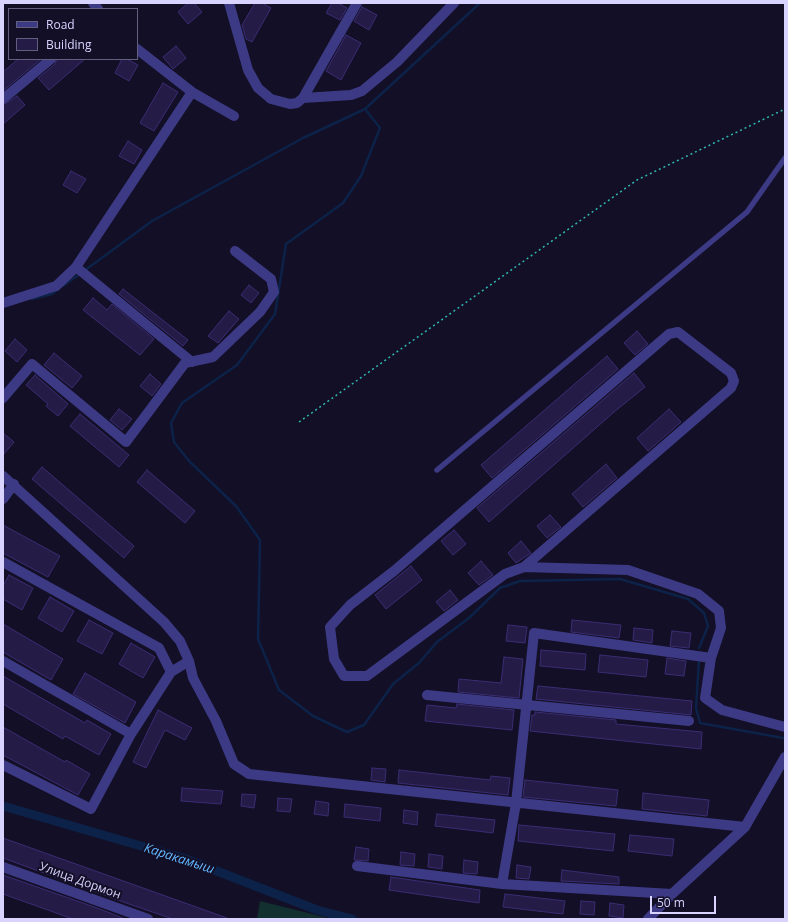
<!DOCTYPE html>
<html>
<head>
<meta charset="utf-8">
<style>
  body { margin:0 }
  #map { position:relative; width:788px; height:922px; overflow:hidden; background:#130f26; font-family:"Open Sans",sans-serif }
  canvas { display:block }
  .frame { position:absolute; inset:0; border:4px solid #d9d4ff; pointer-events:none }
  .legend { position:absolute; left:8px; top:8px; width:130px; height:52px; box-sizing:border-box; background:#130f26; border:1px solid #625e7d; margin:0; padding:5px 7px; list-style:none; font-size:12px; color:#d9d4ff }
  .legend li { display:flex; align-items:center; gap:8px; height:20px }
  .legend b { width:20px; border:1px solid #625e7d }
  .scale { position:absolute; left:650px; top:896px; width:66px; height:18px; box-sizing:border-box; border:2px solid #d9d4ff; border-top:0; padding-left:5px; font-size:12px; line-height:14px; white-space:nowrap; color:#d9d4ff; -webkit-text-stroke:3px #130f26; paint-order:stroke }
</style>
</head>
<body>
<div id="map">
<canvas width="788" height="922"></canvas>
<div class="frame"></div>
<ul class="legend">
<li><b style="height:5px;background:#3d3a85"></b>Road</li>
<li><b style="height:11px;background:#241b47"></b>Building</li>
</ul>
<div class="scale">50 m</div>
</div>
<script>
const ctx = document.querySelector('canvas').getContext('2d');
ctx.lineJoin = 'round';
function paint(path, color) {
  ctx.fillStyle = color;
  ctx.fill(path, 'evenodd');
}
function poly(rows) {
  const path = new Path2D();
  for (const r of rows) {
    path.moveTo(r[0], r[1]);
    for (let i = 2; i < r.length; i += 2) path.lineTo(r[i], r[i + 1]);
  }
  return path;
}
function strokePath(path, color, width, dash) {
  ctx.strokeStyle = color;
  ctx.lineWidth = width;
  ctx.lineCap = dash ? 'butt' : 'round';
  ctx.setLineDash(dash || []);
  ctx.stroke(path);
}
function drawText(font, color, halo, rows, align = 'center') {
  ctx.font = font + ' "Open Sans",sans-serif';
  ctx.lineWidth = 4;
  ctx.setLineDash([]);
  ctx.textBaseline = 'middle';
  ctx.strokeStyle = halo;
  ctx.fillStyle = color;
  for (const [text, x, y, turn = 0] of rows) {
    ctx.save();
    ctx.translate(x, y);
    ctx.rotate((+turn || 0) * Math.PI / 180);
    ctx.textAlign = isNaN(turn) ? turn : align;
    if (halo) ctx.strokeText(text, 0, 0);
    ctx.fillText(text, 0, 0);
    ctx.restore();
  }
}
const green = poly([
  [260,901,332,919,257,919]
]);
const stream = poly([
  [365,109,380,128,361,176,343,203,286,244,275,314,237,365,182,403,171,423,174,442,189,461,236,506,260,540,258,639,279,690,313,716,347,732,364,725,393,684,419,663,437,642,469,618,500,588,520,581,620,579,688,599,704,613,708,626,699,648],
  [84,271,152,221,303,138,365,109,480,3],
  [63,286,80,274],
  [32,299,52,294,57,290],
  [699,660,696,708,700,723,783,738]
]);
const canal = poly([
  [3,806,186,859,317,910,352,919]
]);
const building = poly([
  [188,3,194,3,202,12,188,24,178,12,188,3],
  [255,3,262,3,271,8,252,42,246,39,242,25,255,3],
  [332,3,338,3,347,8,340,20,326,13,332,3],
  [362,7,377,15,369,30,354,21,362,7],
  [346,35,361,43,341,80,326,71,346,35],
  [176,46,186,58,173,69,163,57,176,46],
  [18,59,41,59,3,91,3,72,18,59],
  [57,59,85,59,49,90,38,78,55,64,57,59],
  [122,59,127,59,138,65,129,81,115,73,122,59],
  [163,83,178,92,154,131,140,123,163,83],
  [17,96,25,105,3,124,3,105,17,96],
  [128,141,142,150,134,164,119,156,128,141],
  [71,171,86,179,77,193,63,185,71,171],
  [249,285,259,293,251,303,241,295,249,285],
  [123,289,188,340,183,346,119,294,123,289],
  [93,298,107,310,112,304,154,339,140,355,83,310,93,298],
  [229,311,239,319,218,343,208,336,229,311],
  [637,331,648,344,635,355,624,343,637,331],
  [15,339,27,350,17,362,5,351,15,339],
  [54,353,82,376,72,388,44,365,54,353],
  [607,356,618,369,492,478,481,465,607,356],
  [634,373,645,387,614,412,489,522,477,508,634,373],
  [150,374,161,384,152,396,140,386,150,374],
  [35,375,68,404,58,416,46,406,48,404,26,385,35,375],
  [119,409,132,419,122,430,110,420,119,409],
  [669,409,681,422,648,451,637,438,669,409],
  [80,414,129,455,119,467,70,426,80,414],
  [3,433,14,442,3,455,3,433],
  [606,464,617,478,583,507,572,494,606,464],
  [42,467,134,546,124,558,32,479,42,467],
  [147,470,195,511,185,523,137,482,147,470],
  [550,515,561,527,547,538,537,526,550,515],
  [3,525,60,556,48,577,3,553,3,525],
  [454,530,466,544,453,555,441,541,454,530],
  [521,541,531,553,516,563,508,553,521,541],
  [481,561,493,575,479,585,468,573,481,561],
  [411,566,422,580,386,609,375,595,411,566],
  [9,575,33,588,22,610,3,599,3,586,9,575],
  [450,590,458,600,444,611,436,602,450,590],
  [50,597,74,611,62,632,38,618,50,597],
  [89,620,113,633,102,654,77,641,89,620],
  [572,620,621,625,619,638,571,632,572,620],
  [3,624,63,659,51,680,3,652,3,624],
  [508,625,527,627,525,643,506,641,508,625],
  [634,628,653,630,652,643,633,640,634,628],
  [672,631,691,633,689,648,670,646,672,631],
  [131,643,155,657,143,678,119,664,131,643],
  [541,650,586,654,585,670,540,666,541,650],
  [600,655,648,660,646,677,598,672,600,655],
  [504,657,523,659,519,698,458,692,459,679,501,683,504,657],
  [667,658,686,661,684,676,665,674,667,658],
  [85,673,136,702,125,723,73,694,85,673],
  [3,676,85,723,87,720,111,734,99,755,65,736,63,739,3,704,3,676],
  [538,686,692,701,691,715,536,699,538,686],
  [457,704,514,710,512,730,425,721,427,705,456,708,457,704],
  [158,710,192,728,185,740,165,730,146,768,133,762,158,710],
  [535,712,616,720,616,724,702,732,701,749,530,731,532,715,535,715,535,712],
  [3,727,65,762,66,760,90,774,78,795,3,755,3,727],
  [372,768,386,769,385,782,371,780,372,768],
  [399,770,490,780,491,776,510,778,508,795,398,783,399,770],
  [525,780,618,790,616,806,523,797,525,780],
  [182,788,223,791,221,804,181,801,182,788],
  [643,793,709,800,707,816,642,809,643,793],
  [242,794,256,795,254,808,241,806,242,794],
  [278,798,292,799,290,812,277,811,278,798],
  [316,801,329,803,328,816,314,814,316,801],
  [345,804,381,808,380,821,344,817,345,804],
  [404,810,418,812,417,825,403,823,404,810],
  [437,814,495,820,493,833,435,826,437,814],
  [519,825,615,834,613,851,518,841,519,825],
  [630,835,674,839,672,856,628,851,630,835],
  [3,838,227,918,226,919,173,919,126,903,3,858,3,838],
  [356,847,369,849,368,861,354,860,356,847],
  [401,852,415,854,414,866,400,865,401,852],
  [429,854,443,856,442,869,428,867,429,854],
  [464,860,478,862,477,874,463,873,464,860],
  [517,865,531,867,529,879,516,878,517,865],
  [562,870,619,877,619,884,561,881,562,870],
  [3,875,100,909,125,919,73,919,3,894,3,875],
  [391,877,480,890,479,903,389,890,391,877],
  [505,894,565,901,563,914,503,907,505,894],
  [581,901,595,902,594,915,580,914,581,901],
  [610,903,624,905,623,918,609,916,610,903]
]);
const path = poly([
  [299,422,637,180,785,109]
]);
const lane = poly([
  [437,470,747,212,785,158]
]);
const street = poly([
  [93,3,98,9],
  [229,3,248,70,258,88,271,99,290,104,297,103,303,98,351,95,362,91,397,62,454,3],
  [137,49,192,92,234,116],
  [303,98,357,3],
  [3,99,51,59],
  [76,267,192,362],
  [3,303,56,286,76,267,192,92],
  [678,332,731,373,734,381,731,388,524,567,505,574,367,676,344,676,334,659,330,627,350,605,394,571,669,334,678,332],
  [3,398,32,364,126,442,185,363,213,357,260,312,274,292,271,279,235,251],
  [3,476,164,622,180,641,189,661,193,678,216,721,234,764,249,774,745,827],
  [3,499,14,484],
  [3,562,159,648,171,672],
  [524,567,628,570,698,594,719,611,721,628,711,658,705,698,722,710,785,727],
  [3,661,131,734],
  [427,695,689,721],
  [3,765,91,809,131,734,171,672,189,661],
  [357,866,502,884,672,894],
  [3,867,148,919],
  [502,884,516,803,534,633,711,658],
  [648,919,672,894,745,827,785,757]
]);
const streetNames = [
  ["Улица Дормон",80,881,20]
];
const waterNames = [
  ["Каракамыш",179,859,18]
];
paint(green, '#12302f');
strokePath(stream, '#0c2248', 2.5);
strokePath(canal, '#0c2248', 9);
paint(building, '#241b47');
strokePath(building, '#3b2d73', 1);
strokePath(path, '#2fb8b0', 1.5, [2, 3]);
strokePath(lane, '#3d3a85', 5.5);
strokePath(street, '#3d3a85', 10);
drawText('12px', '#d9d4ff', '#130f26', streetNames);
drawText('italic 13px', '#62b6ff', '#130f26', waterNames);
</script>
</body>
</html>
